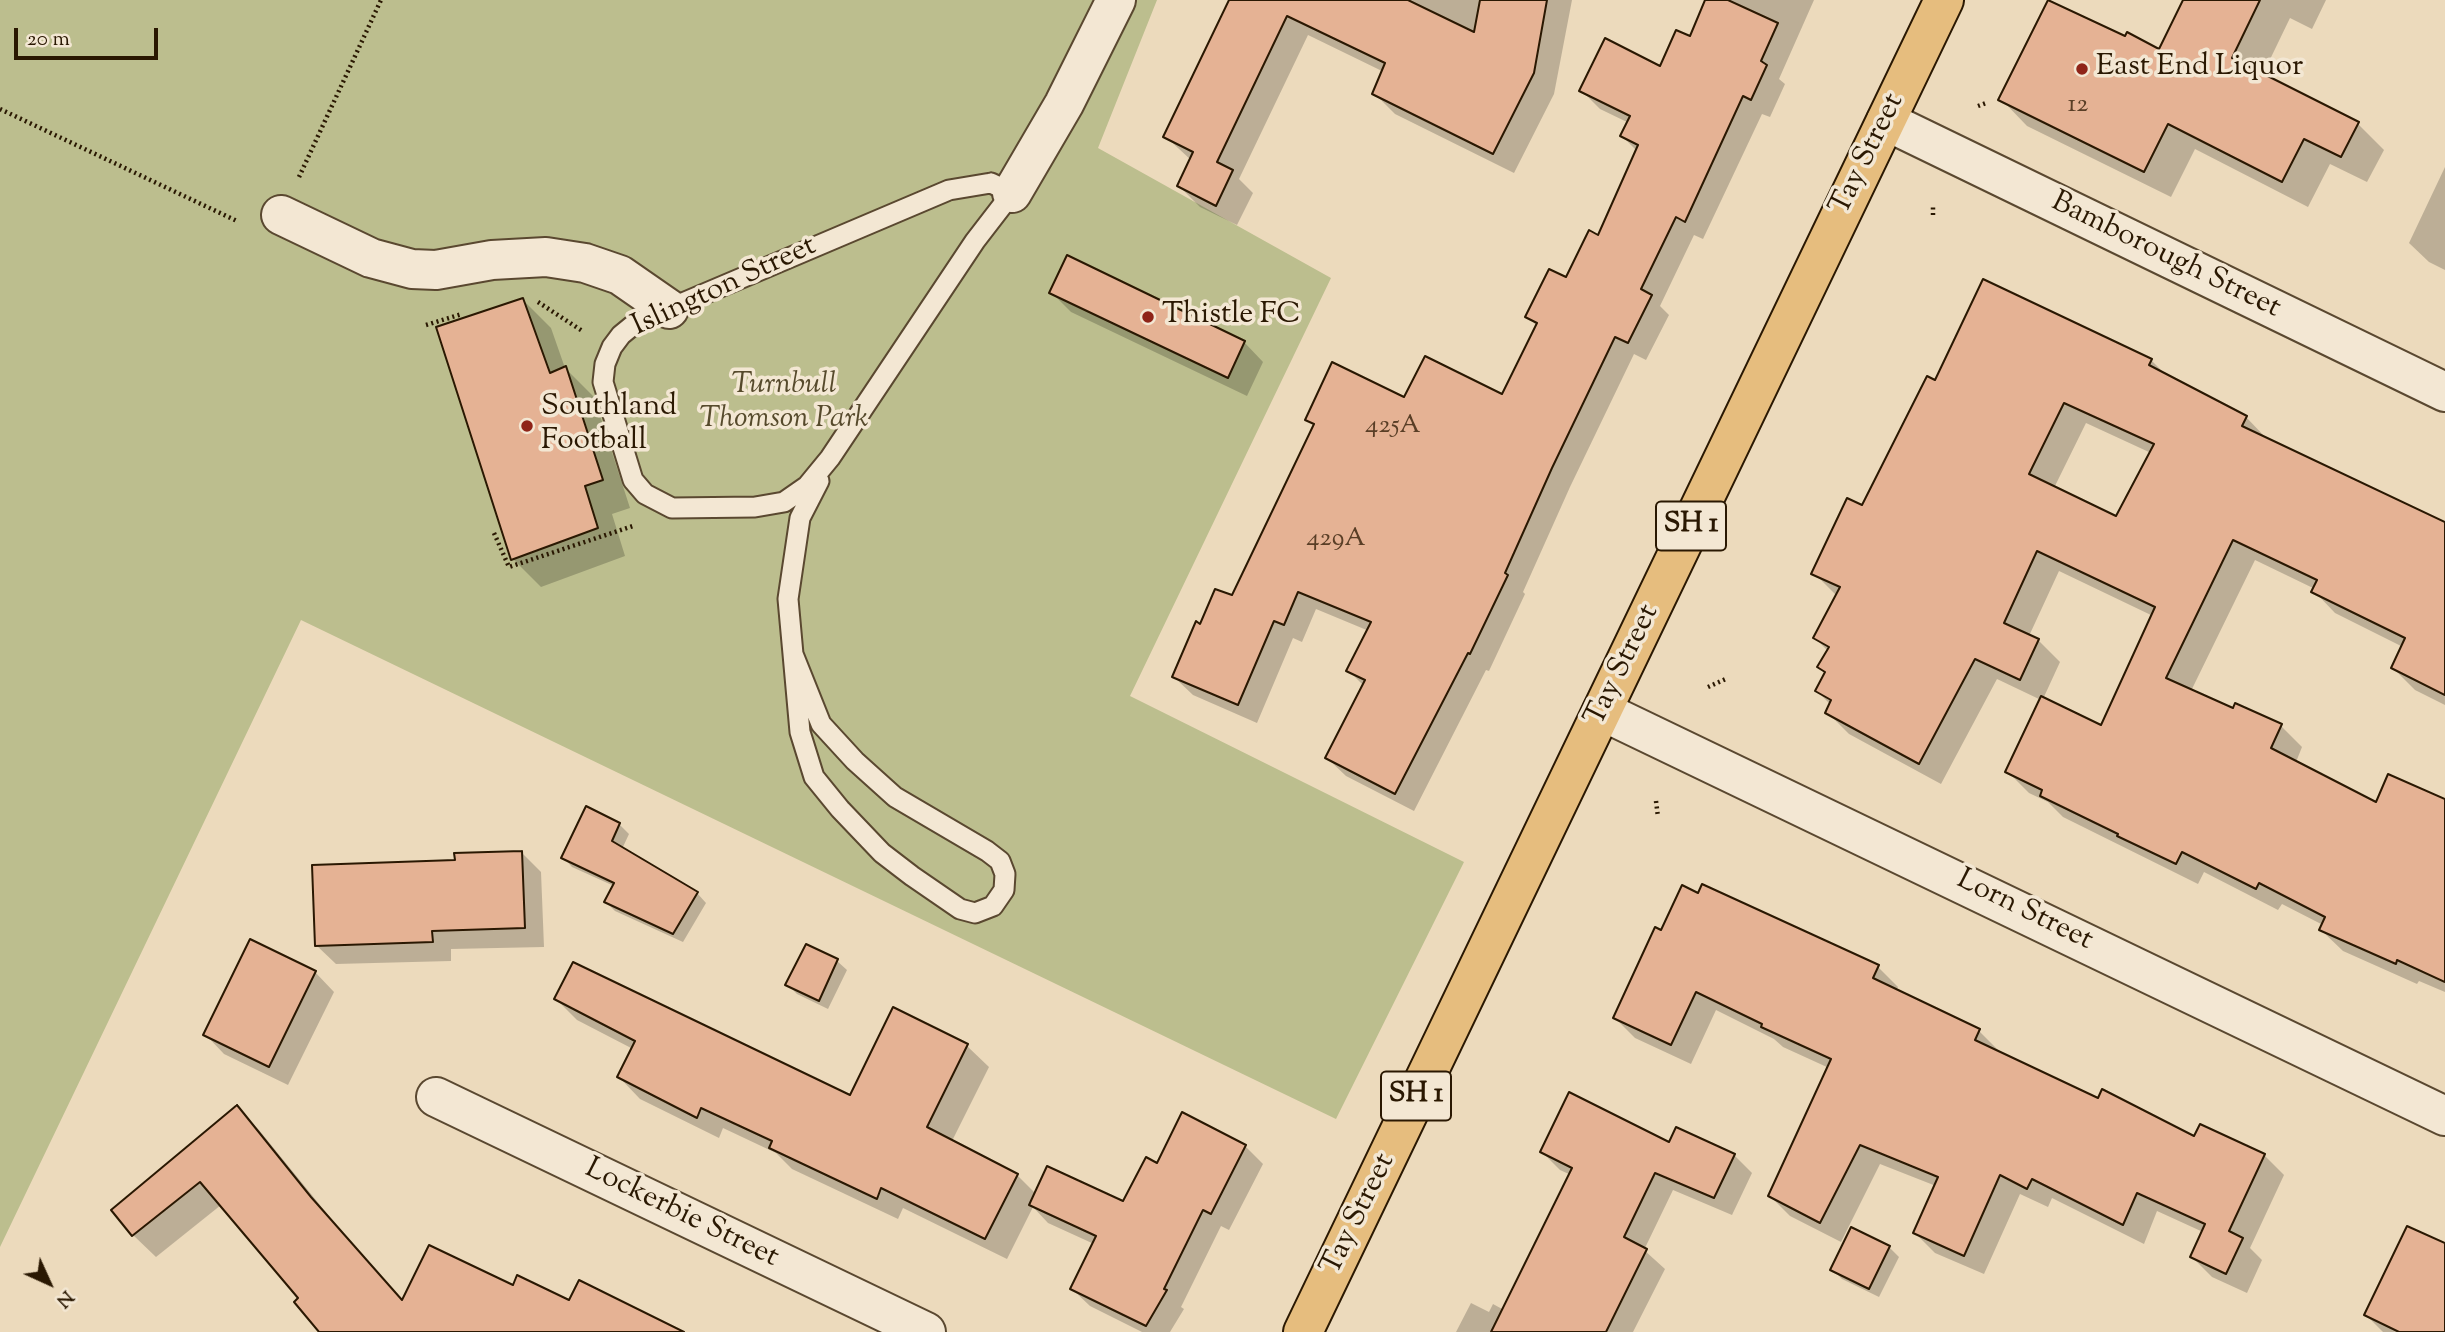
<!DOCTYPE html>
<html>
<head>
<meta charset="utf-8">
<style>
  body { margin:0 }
  #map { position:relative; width:2445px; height:1332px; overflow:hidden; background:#ecdabc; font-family:"Sorts Mill Goudy",serif }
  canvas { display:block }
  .north { position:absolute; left:14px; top:1248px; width:70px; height:70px; -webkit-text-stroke:5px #f3e7d3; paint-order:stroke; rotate:135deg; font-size:19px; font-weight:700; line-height:28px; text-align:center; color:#2a1802 }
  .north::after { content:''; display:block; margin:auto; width:24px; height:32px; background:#2a1802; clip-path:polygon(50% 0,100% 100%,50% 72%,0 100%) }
  .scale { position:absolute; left:14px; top:28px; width:144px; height:32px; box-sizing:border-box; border:4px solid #2a1802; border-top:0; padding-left:9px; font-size:21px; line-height:24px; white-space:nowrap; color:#2a1802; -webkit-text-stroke:5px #f3e7d3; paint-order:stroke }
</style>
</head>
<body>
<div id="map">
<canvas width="2445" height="1332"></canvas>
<div class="north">N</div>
<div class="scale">20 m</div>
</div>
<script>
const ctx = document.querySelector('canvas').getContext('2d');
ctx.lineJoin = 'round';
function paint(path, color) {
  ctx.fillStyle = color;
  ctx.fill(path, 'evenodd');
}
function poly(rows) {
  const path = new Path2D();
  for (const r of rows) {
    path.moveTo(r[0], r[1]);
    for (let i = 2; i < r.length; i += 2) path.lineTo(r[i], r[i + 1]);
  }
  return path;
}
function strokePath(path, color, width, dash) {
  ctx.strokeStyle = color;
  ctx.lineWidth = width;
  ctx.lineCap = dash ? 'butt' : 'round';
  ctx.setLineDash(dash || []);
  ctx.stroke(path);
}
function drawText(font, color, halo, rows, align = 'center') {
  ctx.font = font + ' "Sorts Mill Goudy",serif';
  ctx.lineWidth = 7;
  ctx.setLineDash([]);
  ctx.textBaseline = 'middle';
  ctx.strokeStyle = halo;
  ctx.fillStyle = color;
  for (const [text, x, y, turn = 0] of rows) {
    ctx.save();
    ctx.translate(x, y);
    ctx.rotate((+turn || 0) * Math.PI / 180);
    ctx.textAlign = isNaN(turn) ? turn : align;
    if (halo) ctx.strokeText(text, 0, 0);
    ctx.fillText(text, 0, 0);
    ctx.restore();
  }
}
const green = poly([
  [0,0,1157,0,1098,148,1331,278,1130,696,1464,862,1336,1119,301,620,0,1247]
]);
const shadow = poly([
  [1253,0,1572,0,1554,94,1514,173,1395,114,1374,93,1384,72,1308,35,1239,179,1253,193,1237,225,1200,207,1179,186,1191,160,1165,136],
  [1707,0,1814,0,1779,79,1785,84,1770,117,1762,114,1703,239,1694,235,1660,306,1669,315,1646,360,1634,354,1570,487,1523,592,1525,594,1489,671,1486,670,1414,811,1346,776,1327,758,1364,686,1348,670,1369,631,1316,609,1302,642,1293,638,1257,723,1193,695,1174,677,1201,626,1233,598,1315,427,1307,419,1405,399,1503,397,1537,326,1527,316,1567,279,1599,237,1637,151,1622,136,1629,123,1600,109,1582,91,1660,68,1690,38],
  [2185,0,2326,0,2312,29,2290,18,2262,76,2358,124,2384,150,2367,182,2330,164,2308,207,2195,149,2171,197,2027,126,2001,99,2126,39,2160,51],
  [2445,167,2445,270,2429,262,2409,243],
  [1051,292,1244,342,1263,362,1247,396,1071,312],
  [523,300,551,328,565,368,594,397,630,508,612,514,625,556,541,587,513,559],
  [2151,360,2167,376,2246,417,2267,439,2445,525,2445,705,2415,690,2393,668,2403,647,2335,613,2314,591,2315,589,2255,560,2191,691,2234,710,2281,726,2302,747,2296,762,2376,804,2445,808,2445,992,2419,981,2417,984,2343,951,2321,930,2323,925,2282,904,2278,910,2204,872,2198,884,2063,817,2048,802,2029,793,2007,771,2041,700,1997,679,1941,784,1849,734,1827,712,1831,705,1817,691,1826,674,1819,667,1828,651,1815,638,1837,596,1814,573,1863,508,1936,382],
  [2086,423,2151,453,2117,519,2054,488],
  [2059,571,2153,616,2101,728,2043,699,2060,662,2038,640,2029,636],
  [587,809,619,824,629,834,622,849,697,893,706,903,683,942,615,911,606,902,614,886,572,867,563,857],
  [522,853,541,872,544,947,451,949,451,961,336,964,316,945,456,861],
  [1703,886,1878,967,1898,987,1896,991,1979,1031,1999,1051,1998,1053,2098,1101,2195,1138,2201,1126,2264,1155,2284,1175,2250,1248,2262,1260,2247,1293,2212,1277,2192,1257,2203,1232,2157,1211,2144,1244,2052,1198,2048,1207,2020,1194,1984,1274,1935,1253,1915,1233,1936,1186,1880,1164,1841,1242,1790,1216,1770,1196,1829,1068,1783,1047,1774,1039,1716,1010,1691,1064,1635,1038,1615,1018,1662,933,1699,895],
  [806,946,837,961,847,970,828,1009,797,994,788,985],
  [315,972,334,992,288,1085,224,1054,205,1034],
  [556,999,850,1097,894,1009,967,1046,989,1067,952,1141,1017,1175,1036,1194,1124,1203,1158,1165,1245,1146,1263,1164,1229,1230,1221,1226,1181,1307,1184,1309,1170,1332,1142,1332,1090,1306,1072,1289,1094,1244,1048,1223,1033,1207,1007,1259,903,1208,898,1219,792,1169,776,1153,723,1128,719,1138,640,1099,619,1077,633,1049,577,1020],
  [236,1107,259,1130,333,1221,404,1302,514,1287,680,1332,322,1332,300,1299,221,1205,156,1257,133,1235],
  [1670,1144,1734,1155,1752,1173,1732,1215,1673,1190,1644,1250,1665,1269,1633,1332,1456,1332,1471,1303,1489,1312,1493,1304,1504,1310,1571,1175,1560,1170,1542,1152],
  [2445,1245,2445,1332,2383,1332,2366,1315],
  [1889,1247,1899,1257,1879,1297,1842,1279,1832,1269]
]);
const building = poly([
  [1229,0,1408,0,1474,32,1480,0,1547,0,1534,73,1493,154,1372,94,1385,63,1287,16,1217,162,1233,170,1216,206,1177,186,1193,152,1163,137,1229,0],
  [1705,0,1728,0,1778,23,1761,61,1767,65,1751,100,1743,96,1685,222,1676,217,1641,289,1652,295,1628,343,1615,337,1552,468,1505,573,1508,575,1470,654,1468,653,1395,794,1325,758,1365,680,1346,671,1371,622,1298,592,1284,625,1274,621,1238,705,1172,677,1196,621,1200,624,1215,589,1232,595,1314,424,1305,420,1332,362,1404,397,1425,356,1502,394,1537,323,1525,317,1549,269,1566,277,1589,230,1598,235,1638,145,1620,136,1630,116,1579,91,1605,38,1660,66,1676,30,1690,36,1705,0],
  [2048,0,2125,36,2127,32,2159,49,2183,0,2260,0,2232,58,2359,122,2341,157,2304,139,2282,182,2168,124,2144,172,1998,100,2048,0],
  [1067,255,1245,341,1228,378,1049,293,1067,255],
  [1983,279,2152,359,2149,365,2247,416,2242,426,2445,522,2445,695,2391,668,2405,638,2311,592,2317,580,2233,540,2166,678,2233,708,2235,703,2282,724,2271,748,2376,802,2388,774,2445,799,2445,982,2397,960,2396,964,2319,930,2325,917,2259,883,2256,889,2182,852,2176,864,2117,836,2118,834,2040,796,2042,790,2005,772,2041,696,2101,725,2155,607,2037,551,2004,623,2039,639,2020,680,1975,659,1919,764,1825,713,1831,700,1815,691,1825,672,1817,667,1829,647,1813,638,1840,587,1811,574,1847,498,1862,505,1927,376,1935,380,1983,279],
  [2064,403,2154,444,2116,516,2029,474,2064,403],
  [523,298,550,373,566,366,603,480,585,486,598,528,511,560,436,327,523,298],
  [586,806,620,823,612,841,698,892,673,934,604,902,614,883,561,858,586,806],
  [522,851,525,928,432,931,433,942,315,946,312,865,455,860,454,853,522,851],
  [1702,884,1879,965,1873,978,1980,1029,1975,1040,2098,1098,2102,1089,2194,1136,2200,1124,2265,1154,2229,1231,2243,1238,2226,1274,2190,1257,2205,1224,2137,1193,2123,1225,2032,1179,2027,1189,2000,1175,1964,1256,1913,1233,1938,1177,1860,1145,1820,1223,1768,1196,1831,1059,1761,1027,1762,1024,1696,992,1671,1045,1613,1018,1655,927,1661,930,1682,885,1698,893,1702,884],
  [250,939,316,971,269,1067,203,1035,250,939],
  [806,944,838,959,819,1001,785,985,806,944],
  [573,962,850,1095,893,1007,968,1044,927,1127,1018,1174,985,1239,881,1188,877,1199,769,1148,772,1141,701,1108,697,1118,617,1077,635,1041,554,999,573,962],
  [1569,1092,1669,1142,1676,1127,1735,1154,1714,1198,1655,1173,1624,1237,1647,1249,1606,1332,1491,1332,1572,1168,1540,1152,1569,1092],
  [237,1105,311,1197,402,1300,429,1245,513,1285,517,1275,569,1300,579,1280,684,1332,319,1332,294,1302,298,1298,200,1182,132,1236,111,1210,237,1105],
  [1182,1112,1246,1145,1211,1214,1203,1210,1164,1289,1167,1290,1146,1326,1070,1289,1096,1236,1029,1205,1047,1166,1123,1201,1146,1157,1157,1163,1182,1112],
  [2407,1226,2445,1243,2445,1332,2399,1332,2364,1315,2407,1226],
  [1851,1227,1890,1246,1869,1289,1830,1270,1851,1227]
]);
const path = poly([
  [1978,106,1986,103],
  [0,109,237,221],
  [299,177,381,0],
  [1933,215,1933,207],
  [538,302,584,332],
  [426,325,462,314],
  [494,533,509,567,633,526],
  [1708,687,1728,678],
  [1656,801,1658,817]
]);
const service = poly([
  [991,183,1012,193,975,241,830,458,807,486,784,502,755,507,672,508,645,494,633,480,603,382,605,364,612,347,621,335,632,326,645,319,949,190,991,183],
  [793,654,800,732,814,777,840,809,882,853,912,876,960,909,975,913,993,906,1004,890,1005,874,1000,861,987,851,895,797,855,761,821,724,793,654,788,599,800,518,819,481]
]);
const minor = poly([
  [1886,121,2445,392],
  [1012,193,1064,104,1116,0],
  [281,215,371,258,412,269,436,270,492,260,546,257,585,263,620,275,669,309],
  [1602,711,2445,1116],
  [436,1097,926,1332]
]);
const trunk = poly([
  [1303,1332,1944,0]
]);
const markers = [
  [2082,69,7,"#8f2418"],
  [1148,317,7,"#8f2418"],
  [527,426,7,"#8f2418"]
];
const numberNames = [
  ["12",2078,107],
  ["425A",1393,428],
  ["429A",1336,541]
];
const shields = [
  [1691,526,70],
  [1416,1096,70]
];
const shieldNames = [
  ["SH 1",1691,526],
  ["SH 1",1416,1096]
];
const poiNames = [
  ["East End Liquor",2096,69],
  ["Thistle FC",1162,317],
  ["Southland",541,409],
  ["Football",541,443]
];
const streetNames = [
  ["Tay Street",1869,155,-64],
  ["Bamborough Street",2165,257,26],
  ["Islington Street",725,288,-25],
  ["Tay Street",1624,666,-64],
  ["Lorn Street",2024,912,26],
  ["Lockerbie Street",681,1215,26],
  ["Tay Street",1360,1215,-64]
];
const parkNames = [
  ["Turnbull",784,387],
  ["Thomson Park",784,421]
];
paint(green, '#bcbe8e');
paint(shadow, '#0003');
paint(building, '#e5b294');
strokePath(building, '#2a1802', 2);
strokePath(service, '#5a4830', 23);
strokePath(minor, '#5a4830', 42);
strokePath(trunk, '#2a1802', 42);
strokePath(path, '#2a1802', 4.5, [2, 3.5]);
strokePath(service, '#f3e7d3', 19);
strokePath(minor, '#f3e7d3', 38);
strokePath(trunk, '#e6bd7e', 38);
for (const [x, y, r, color] of markers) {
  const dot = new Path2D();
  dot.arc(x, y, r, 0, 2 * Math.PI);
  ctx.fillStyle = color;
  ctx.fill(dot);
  strokePath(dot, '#f3e7d3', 2.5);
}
drawText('26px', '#593e26', null, numberNames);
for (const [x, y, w] of shields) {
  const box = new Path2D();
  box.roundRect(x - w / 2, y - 24.5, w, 49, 5);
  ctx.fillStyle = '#f3e7d3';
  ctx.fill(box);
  strokePath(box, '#2a1802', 2);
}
drawText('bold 28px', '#2a1802', null, shieldNames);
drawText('30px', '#2a1802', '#f3e7d3', poiNames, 'left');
drawText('30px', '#2a1802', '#f3e7d3', streetNames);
drawText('italic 30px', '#564a2c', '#f3e7d3', parkNames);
</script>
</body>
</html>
